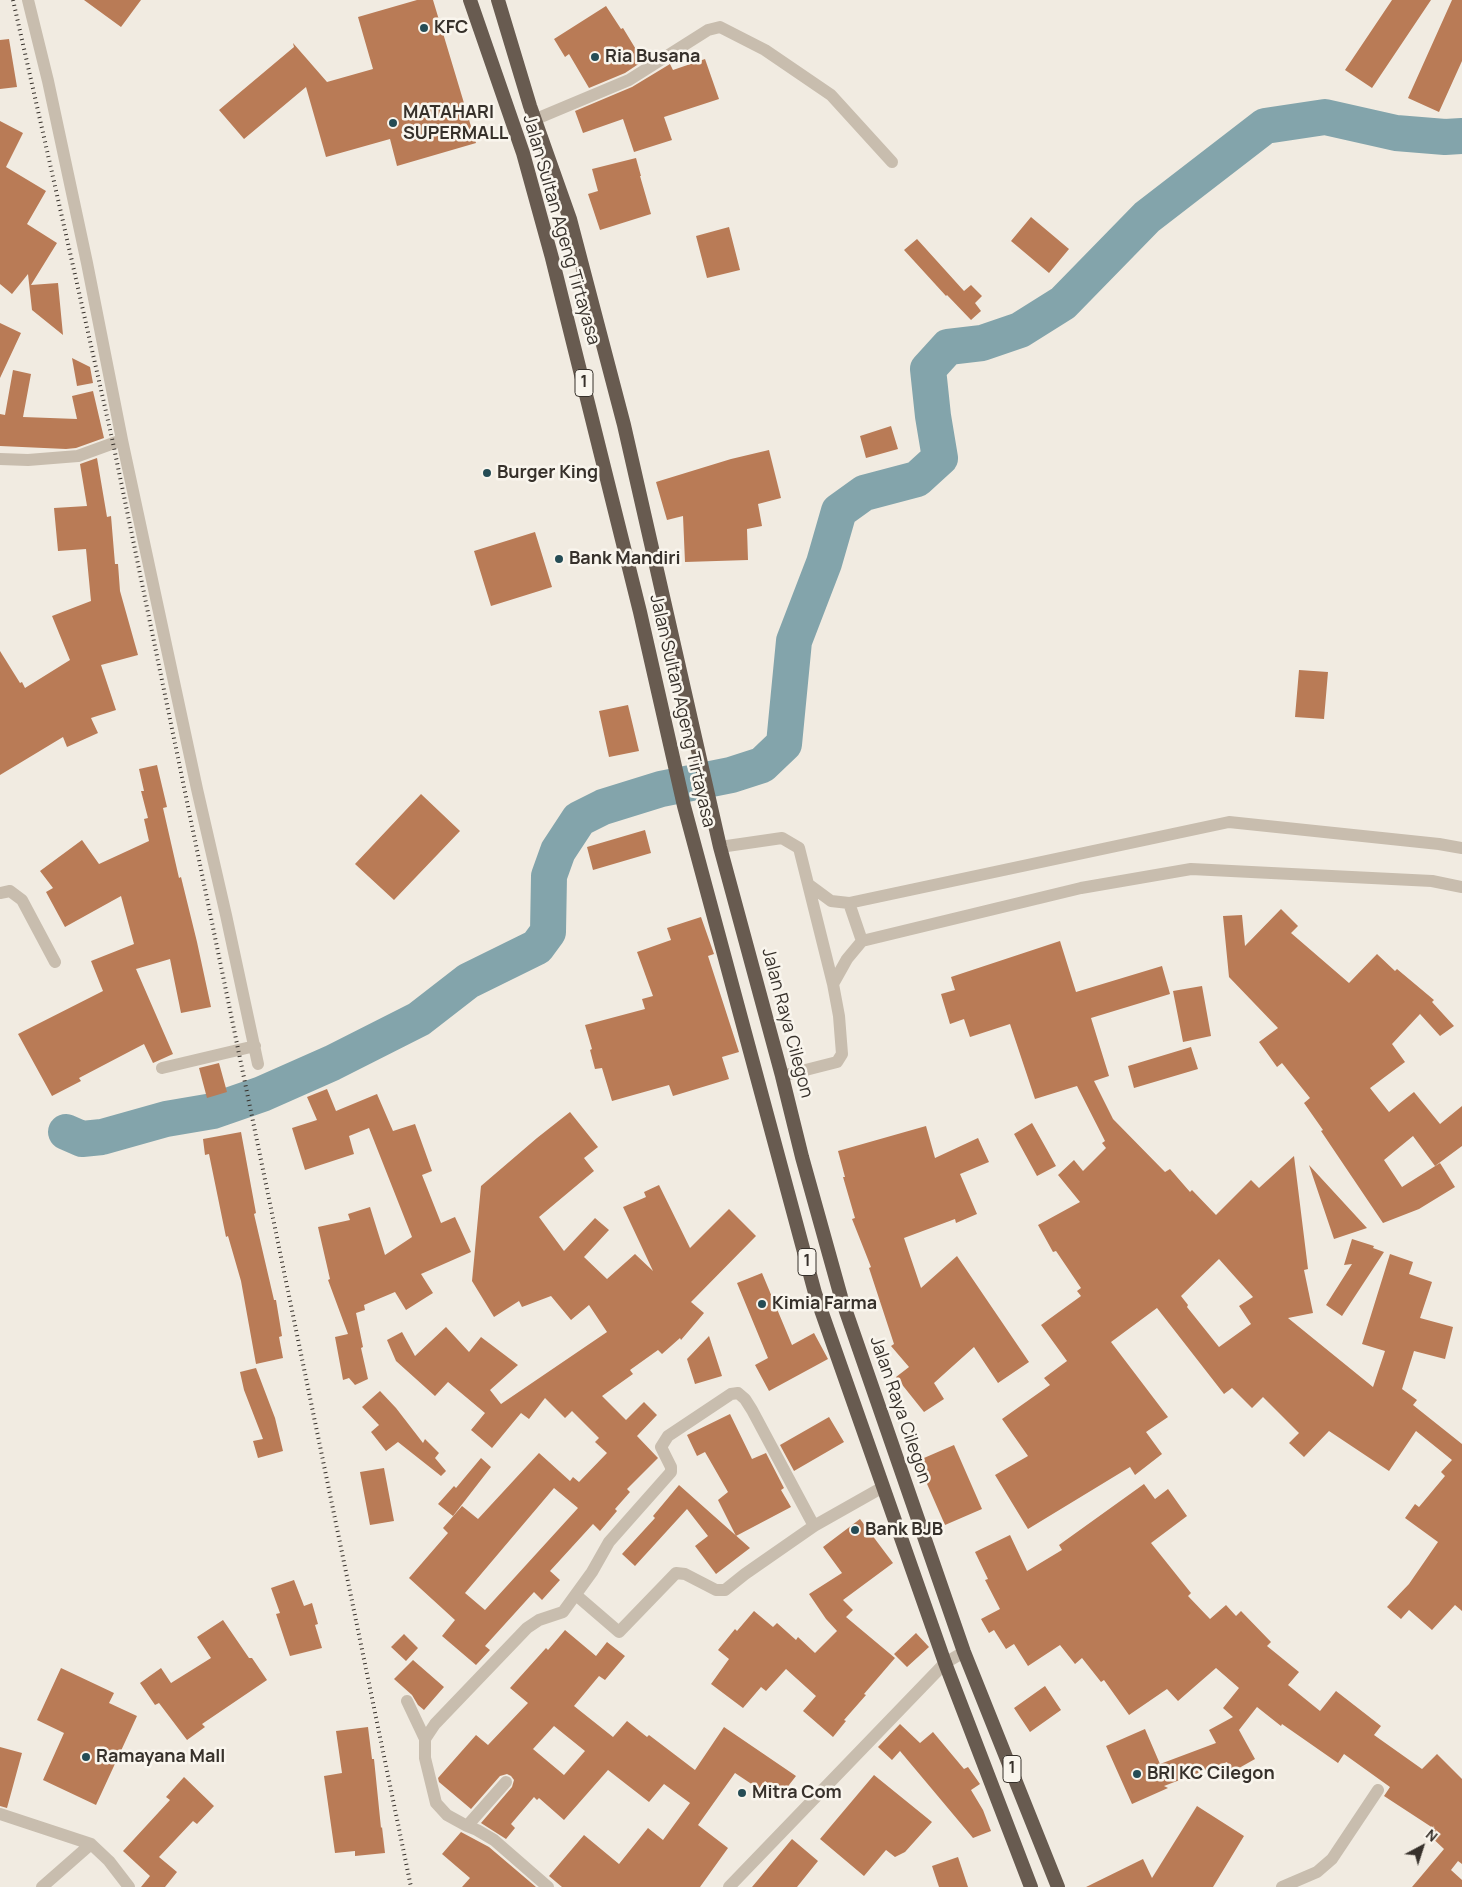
<!DOCTYPE html>
<html>
<head>
<meta charset="utf-8">
<style>
  body { margin:0 }
  #map { position:relative; width:1462px; height:1887px; overflow:hidden; background:#f1ebe1; font-family:Manrope,sans-serif }
  canvas { display:block }
  .north { position:absolute; left:1397px; top:1822px; width:50px; height:50px; -webkit-text-stroke:4px #f9f5ed; paint-order:stroke; rotate:40deg; font-size:14px; font-weight:700; line-height:20px; text-align:center; color:#37312b }
  .north::after { content:''; display:block; margin:auto; width:18px; height:22px; background:#37312b; clip-path:polygon(50% 0,100% 100%,50% 72%,0 100%) }
</style>
</head>
<body>
<div id="map">
<canvas width="1462" height="1887"></canvas>
<div class="north">N</div>
</div>
<script>
const ctx = document.querySelector('canvas').getContext('2d');
ctx.lineJoin = 'round';
function poly(rows) {
  const path = new Path2D();
  for (const r of rows) {
    path.moveTo(r[0], r[1]);
    for (let i = 2; i < r.length; i += 2) path.lineTo(r[i], r[i + 1]);
  }
  return path;
}
function strokePath(path, color, width, dash) {
  ctx.strokeStyle = color;
  ctx.lineWidth = width;
  ctx.lineCap = dash ? 'butt' : 'round';
  ctx.setLineDash(dash || []);
  ctx.stroke(path);
}
function paint(path, color) {
  ctx.fillStyle = color;
  ctx.fill(path, 'evenodd');
}
function drawText(font, color, halo, rows, align = 'center') {
  ctx.font = font + ' Manrope,sans-serif';
  ctx.lineWidth = 5;
  ctx.setLineDash([]);
  ctx.textBaseline = 'middle';
  ctx.strokeStyle = halo;
  ctx.fillStyle = color;
  for (const [text, x, y, turn = 0] of rows) {
    ctx.save();
    ctx.translate(x, y);
    ctx.rotate((+turn || 0) * Math.PI / 180);
    ctx.textAlign = isNaN(turn) ? turn : align;
    if (halo) ctx.strokeText(text, 0, 0);
    ctx.fillText(text, 0, 0);
    ctx.restore();
  }
}
const river = poly([
  [66,1132,82,1139,102,1137,166,1119,213,1111,262,1094,332,1063,419,1019,468,981,537,947,548,932,549,876,558,851,579,819,603,807,661,789,731,775,762,765,784,744,794,641,824,563,839,511,864,493,917,479,940,458,933,416,928,369,948,347,982,343,1020,330,1063,303,1147,217,1265,126,1325,117,1396,133,1445,137,1462,136]
]);
const building = poly([
  [84,0,141,0,121,27],
  [417,0,433,0,476,143,397,166,390,139,326,157,306,87,244,139,219,110,294,47,293,43,327,82,373,69,358,17],
  [1392,0,1431,0,1372,88,1345,70],
  [1452,0,1462,0,1462,61,1439,112,1408,98],
  [606,6,621,29,623,28,643,61,625,73,589,88,569,54,565,57,554,39],
  [9,39,17,87,0,89,0,40],
  [705,59,719,99,664,117,672,140,634,152,623,119,583,133,575,111,632,87,670,64,673,70],
  [0,121,23,133,6,167,46,191,27,224,57,243,31,285,58,283,63,335,32,310,28,274,12,294,0,284],
  [636,158,641,176,640,176,651,214,600,230,588,194,598,191,592,169],
  [1031,217,1069,249,1049,273,1011,241],
  [729,227,740,270,707,278,696,236],
  [917,239,964,291,971,285,982,296,975,303,981,311,971,320,947,295,946,296,904,250],
  [0,323,21,333,0,378],
  [72,358,90,367,93,383,77,386],
  [13,370,31,374,23,417,77,419,72,396,93,391,104,438,76,448,66,449,0,446,0,414,5,415],
  [891,426,898,449,866,458,860,436],
  [769,450,781,498,758,504,762,526,747,529,748,560,685,562,683,516,667,520,656,482,731,459],
  [97,458,107,517,111,516,115,564,118,564,120,591,138,655,101,665,116,710,91,718,98,733,67,747,63,737,0,775,0,651,20,683,22,682,25,688,70,660,52,616,91,601,86,549,58,551,54,508,87,506,80,464],
  [535,532,552,587,491,606,474,551],
  [1299,670,1328,672,1324,719,1295,717],
  [628,705,639,751,609,757,599,711],
  [157,765,167,807,163,808,179,878,181,877,197,942,211,1007,181,1013,170,959,136,969,173,1054,153,1063,144,1044,79,1078,81,1081,52,1096,18,1034,103,991,91,961,134,944,121,896,65,927,46,892,53,888,40,871,82,840,99,864,149,841,144,819,148,818,141,791,144,791,139,769],
  [421,794,460,831,394,900,355,864],
  [645,830,651,853,593,870,587,847],
  [1281,909,1298,926,1291,933,1349,983,1377,954,1395,971,1397,969,1434,1000,1432,1002,1454,1026,1440,1036,1420,1014,1392,1044,1405,1062,1370,1088,1389,1112,1414,1092,1440,1124,1462,1106,1462,1146,1435,1166,1413,1136,1384,1160,1402,1187,1440,1163,1455,1187,1419,1209,1383,1223,1321,1131,1323,1130,1304,1103,1310,1098,1282,1063,1277,1067,1259,1042,1278,1028,1229,977,1223,916,1242,915,1245,946],
  [701,917,714,954,708,956,739,1052,722,1057,729,1079,673,1096,669,1085,612,1101,602,1068,595,1069,590,1050,592,1049,585,1025,645,1009,642,999,653,996,637,952,671,940,667,928],
  [1060,941,1076,992,1162,966,1170,994,1091,1018,1109,1076,1094,1081,1113,1119,1165,1172,1170,1169,1190,1192,1192,1190,1216,1215,1251,1180,1259,1188,1294,1156,1308,1269,1304,1270,1313,1313,1288,1318,1373,1387,1385,1351,1362,1344,1390,1254,1413,1262,1409,1274,1432,1282,1420,1318,1453,1327,1445,1359,1414,1351,1402,1389,1417,1400,1413,1405,1462,1444,1462,1611,1455,1605,1432,1630,1409,1610,1401,1619,1387,1607,1409,1584,1438,1542,1405,1518,1415,1504,1419,1507,1445,1476,1441,1472,1452,1460,1416,1431,1389,1471,1329,1431,1304,1457,1289,1443,1299,1433,1263,1397,1252,1408,1232,1388,1224,1394,1157,1308,1111,1342,1168,1417,1146,1432,1162,1454,1135,1475,1130,1467,1028,1529,995,1475,1028,1456,1002,1419,1050,1385,1044,1378,1067,1361,1041,1325,1081,1296,1077,1291,1081,1288,1056,1251,1053,1252,1038,1225,1080,1202,1058,1175,1074,1160,1083,1171,1106,1148,1102,1143,1105,1141,1077,1086,1035,1099,1010,1024,970,1037,964,1019,950,1024,941,994,955,990,951,977],
  [1219,1259,1253,1297,1239,1306,1251,1324,1219,1347,1187,1307,1188,1305,1181,1296],
  [1202,986,1211,1036,1183,1042,1173,991],
  [1191,1047,1198,1069,1134,1088,1128,1066],
  [219,1063,227,1092,207,1098,199,1068],
  [327,1089,336,1111,377,1094,393,1131,415,1124,432,1171,422,1175,441,1223,455,1217,471,1252,421,1274,433,1293,406,1310,395,1292,364,1305,365,1310,356,1313,363,1347,361,1348,368,1379,355,1385,349,1378,343,1380,335,1337,348,1334,328,1280,330,1279,318,1227,350,1220,348,1214,370,1207,385,1255,412,1237,369,1128,349,1136,354,1154,305,1170,292,1128,317,1120,307,1097],
  [570,1112,598,1147,584,1158,594,1171,539,1217,564,1251,595,1218,609,1230,584,1257,607,1279,635,1254,653,1271,623,1207,646,1197,644,1192,659,1185,690,1248,729,1209,756,1236,691,1302,704,1313,681,1340,680,1338,662,1354,658,1350,630,1370,633,1374,602,1396,626,1420,644,1402,657,1415,637,1436,658,1458,627,1489,630,1492,615,1509,617,1511,600,1531,593,1524,550,1571,560,1580,542,1600,534,1592,485,1646,490,1650,476,1665,442,1636,455,1620,409,1578,448,1533,443,1528,462,1506,478,1519,539,1453,570,1481,573,1477,579,1482,607,1453,595,1442,599,1438,572,1411,565,1418,545,1398,529,1419,521,1413,492,1448,471,1430,485,1413,448,1382,435,1396,396,1361,387,1340,402,1332,415,1356,446,1327,469,1352,481,1337,518,1365,490,1390,501,1404,607,1332,589,1305,571,1320,551,1296,522,1307,519,1301,494,1317,472,1281,481,1186,537,1138],
  [554,1488,578,1508,485,1610,465,1593],
  [1032,1123,1056,1166,1037,1176,1014,1134],
  [926,1126,935,1158,978,1138,989,1162,960,1174,977,1214,956,1223,955,1219,904,1238,921,1288,957,1256,1029,1362,998,1383,974,1347,934,1383,944,1399,924,1412,896,1377,909,1367,891,1346,894,1344,869,1268,871,1267,852,1219,855,1218,843,1177,845,1177,838,1151],
  [241,1132,256,1213,254,1214,274,1300,276,1300,282,1336,279,1337,283,1358,256,1364,241,1281,228,1236,226,1237,209,1154,205,1155,203,1139],
  [1309,1165,1367,1228,1334,1239],
  [1352,1239,1374,1246,1373,1248,1384,1252,1342,1316,1326,1305,1352,1264,1344,1265],
  [762,1273,792,1345,814,1333,828,1359,769,1391,755,1365,768,1358,737,1283],
  [709,1336,722,1376,695,1384,687,1359],
  [256,1368,275,1418,283,1451,258,1458,253,1441,263,1439,244,1390,240,1372],
  [380,1391,396,1408,423,1443,425,1439,439,1453,435,1458,446,1471,441,1476,398,1442,386,1451,371,1432,379,1425,362,1407],
  [730,1414,752,1459,766,1453,784,1488,781,1490,791,1507,736,1536,718,1500,728,1492,705,1452,697,1456,687,1435],
  [829,1417,844,1442,794,1471,780,1445],
  [954,1445,982,1509,945,1525,917,1461],
  [481,1458,491,1467,453,1516,438,1504,454,1486,456,1488],
  [384,1468,394,1521,370,1525,360,1472],
  [1144,1484,1155,1499,1168,1489,1187,1516,1151,1543,1191,1593,1188,1596,1210,1619,1226,1605,1236,1616,1241,1611,1271,1642,1267,1646,1299,1672,1288,1685,1320,1711,1336,1691,1381,1726,1374,1735,1422,1769,1437,1754,1462,1779,1462,1864,1458,1861,1451,1870,1462,1880,1462,1887,1412,1887,1444,1849,1428,1834,1433,1828,1384,1796,1390,1787,1344,1754,1338,1763,1282,1724,1281,1726,1257,1707,1239,1730,1255,1759,1232,1772,1227,1762,1164,1786,1168,1788,1132,1804,1106,1746,1145,1729,1160,1764,1216,1743,1209,1730,1233,1717,1223,1708,1239,1688,1216,1668,1178,1701,1167,1689,1129,1715,1104,1680,1101,1682,1082,1658,1075,1664,1060,1645,1028,1666,1014,1644,1006,1649,994,1630,989,1633,981,1619,1000,1609,985,1580,988,1579,975,1552,1010,1535,1027,1571,1062,1550,1059,1545],
  [679,1485,750,1548,716,1574,695,1546,708,1536,687,1509,635,1566,622,1554,655,1518,653,1516],
  [860,1519,893,1563,843,1600,853,1610,846,1617,895,1658,864,1694,866,1695,844,1720,846,1721,833,1737,803,1711,816,1696,786,1669,766,1691,761,1687,743,1708,711,1684,729,1659,718,1650,735,1629,737,1631,754,1611,773,1627,777,1623,796,1640,798,1637,815,1653,837,1631,826,1619,809,1594,842,1573,823,1547],
  [294,1580,304,1606,312,1603,318,1624,315,1625,322,1648,290,1656,276,1614,280,1613,271,1588],
  [223,1620,249,1658,252,1658,267,1680,202,1724,205,1727,187,1740,159,1703,155,1705,140,1683,161,1668,171,1683,211,1658,197,1637],
  [565,1630,596,1656,607,1642,625,1656,605,1680,599,1676,574,1706,613,1737,627,1721,647,1737,649,1735,695,1770,724,1727,796,1776,782,1794,765,1781,759,1789,735,1773,698,1825,728,1848,700,1887,562,1887,549,1876,584,1835,619,1864,648,1828,663,1840,690,1803,664,1784,649,1802,608,1770,564,1820,539,1798,537,1800,534,1797,511,1824,515,1828,506,1839,481,1823,512,1787,514,1780,511,1776,507,1774,500,1776,471,1809,439,1782,438,1778,476,1735,488,1745,528,1703,510,1688,546,1648,548,1650],
  [554,1726,585,1751,564,1775,533,1749],
  [916,1633,929,1647,907,1667,894,1654],
  [404,1634,418,1648,406,1661,391,1647],
  [413,1660,444,1687,424,1710,418,1705,412,1695,394,1679],
  [61,1668,114,1693,109,1703,137,1716,96,1805,43,1780,64,1733,37,1720],
  [1045,1686,1061,1710,1030,1732,1014,1708],
  [900,1724,920,1743,933,1732,964,1769,968,1767,980,1784,971,1790,983,1810,991,1831,973,1838,900,1751,892,1760,878,1747],
  [368,1727,372,1759,374,1759,381,1828,382,1827,385,1853,355,1856,355,1851,335,1853,324,1776,342,1773,336,1731],
  [0,1747,22,1753,7,1808,0,1806],
  [874,1775,932,1822,905,1852,895,1857,886,1850,864,1876,820,1839],
  [184,1777,214,1806,197,1824,193,1821,159,1857,177,1872,165,1887,141,1887,150,1876,123,1851,170,1800,166,1797],
  [1197,1806,1244,1836,1213,1887,1086,1887,1143,1859,1152,1878],
  [461,1832,489,1847,536,1887,462,1887,470,1878,442,1854],
  [792,1839,818,1861,797,1887,752,1887],
  [958,1857,968,1887,939,1887,932,1866]
]);
const minor = poly([
  [536,119,629,80,708,30,720,27,765,50,831,95,892,162],
  [122,440,197,789,226,915,258,1064],
  [0,459,28,460,78,456,122,440,87,263,48,81,28,0],
  [720,847,782,838,799,848,808,884,831,901,849,903,1229,822,1439,844,1462,848],
  [808,884,833,984],
  [0,893,10,891,22,900,55,962],
  [849,903,862,941],
  [162,1068,255,1046],
  [782,1076,837,1062,842,1054,839,1016,833,984,847,959,862,941,1081,888,1191,869,1432,881,1462,887],
  [576,1595,619,1632,676,1573,685,1574,716,1590,725,1590,745,1574,814,1526],
  [407,1701,425,1739],
  [506,1782,467,1826,477,1830,494,1840,548,1887],
  [0,1814,91,1844,109,1861,129,1887],
  [467,1826,447,1815,436,1803,425,1758,425,1739,435,1724,527,1628,539,1620,563,1612,592,1572,609,1542,671,1472,671,1467,661,1447,668,1436,731,1394,738,1393,745,1399,752,1410,814,1526,883,1487],
  [42,1887,91,1844],
  [1282,1887,1317,1872,1332,1859,1378,1790]
]);
const tertiary = poly([
  [729,1887,945,1663,964,1652]
]);
const trunk = poly([
  [470,0,523,153,552,258,640,612,684,806,815,1293,945,1663,1031,1887],
  [498,0,530,106,570,219,624,425,720,847,782,1076,802,1157,841,1297,964,1652,1058,1887]
]);
const rail = poly([
  [13,0,113,443,411,1887]
]);
const markers = [
  [424,28,5,"#254c55"],
  [595,57,5,"#254c55"],
  [393,123,5,"#254c55"],
  [487,473,5,"#254c55"],
  [559,559,5,"#254c55"],
  [762,1304,5,"#254c55"],
  [855,1530,5,"#254c55"],
  [86,1757,5,"#254c55"],
  [1137,1774,5,"#254c55"],
  [742,1793,5,"#254c55"]
];
const shields = [
  [584,383,18],
  [807,1262,18],
  [1012,1769,18]
];
const shieldNames = [
  ["1",584,383],
  ["1",807,1262],
  ["1",1012,1769]
];
const poiNames = [
  ["KFC",434,28],
  ["Ria Busana",605,57],
  ["MATAHARI",403,113],
  ["SUPERMALL",403,134],
  ["Burger King",497,473],
  ["Bank Mandiri",569,559],
  ["Kimia Farma",772,1304],
  ["Bank BJB",865,1530],
  ["Ramayana Mall",96,1757],
  ["BRI KC Cilegon",1147,1774],
  ["Mitra Com",752,1793]
];
const streetNames = [
  ["Jalan Sultan Ageng Tirtayasa",561,230,74],
  ["Jalan Sultan Ageng Tirtayasa",682,711,77],
  ["Jalan Raya Cilegon",787,1023,75],
  ["Jalan Raya Cilegon",900,1410,71]
];
strokePath(river, '#83a4ab', 36);
paint(building, '#b97b56');
strokePath(minor, '#c8bdae', 12);
strokePath(tertiary, '#c8bdae', 12);
strokePath(trunk, '#685b50', 14);
strokePath(rail, '#37312b', 4, [1, 4]);
for (const [x, y, r, color] of markers) {
  const dot = new Path2D();
  dot.arc(x, y, r, 0, 2 * Math.PI);
  ctx.fillStyle = color;
  ctx.fill(dot);
  strokePath(dot, '#f9f5ed', 2);
}
for (const [x, y, w] of shields) {
  const box = new Path2D();
  box.roundRect(x - w / 2, y - 13.5, w, 27, 4);
  ctx.fillStyle = '#f9f5ed';
  ctx.fill(box);
  strokePath(box, '#37312b', 1);
}
drawText('bold 16px', '#37312b', null, shieldNames);
drawText('bold 18px', '#37312b', '#f9f5ed', poiNames, 'left');
drawText('18px', '#37312b', '#f9f5ed', streetNames);
</script>
</body>
</html>
